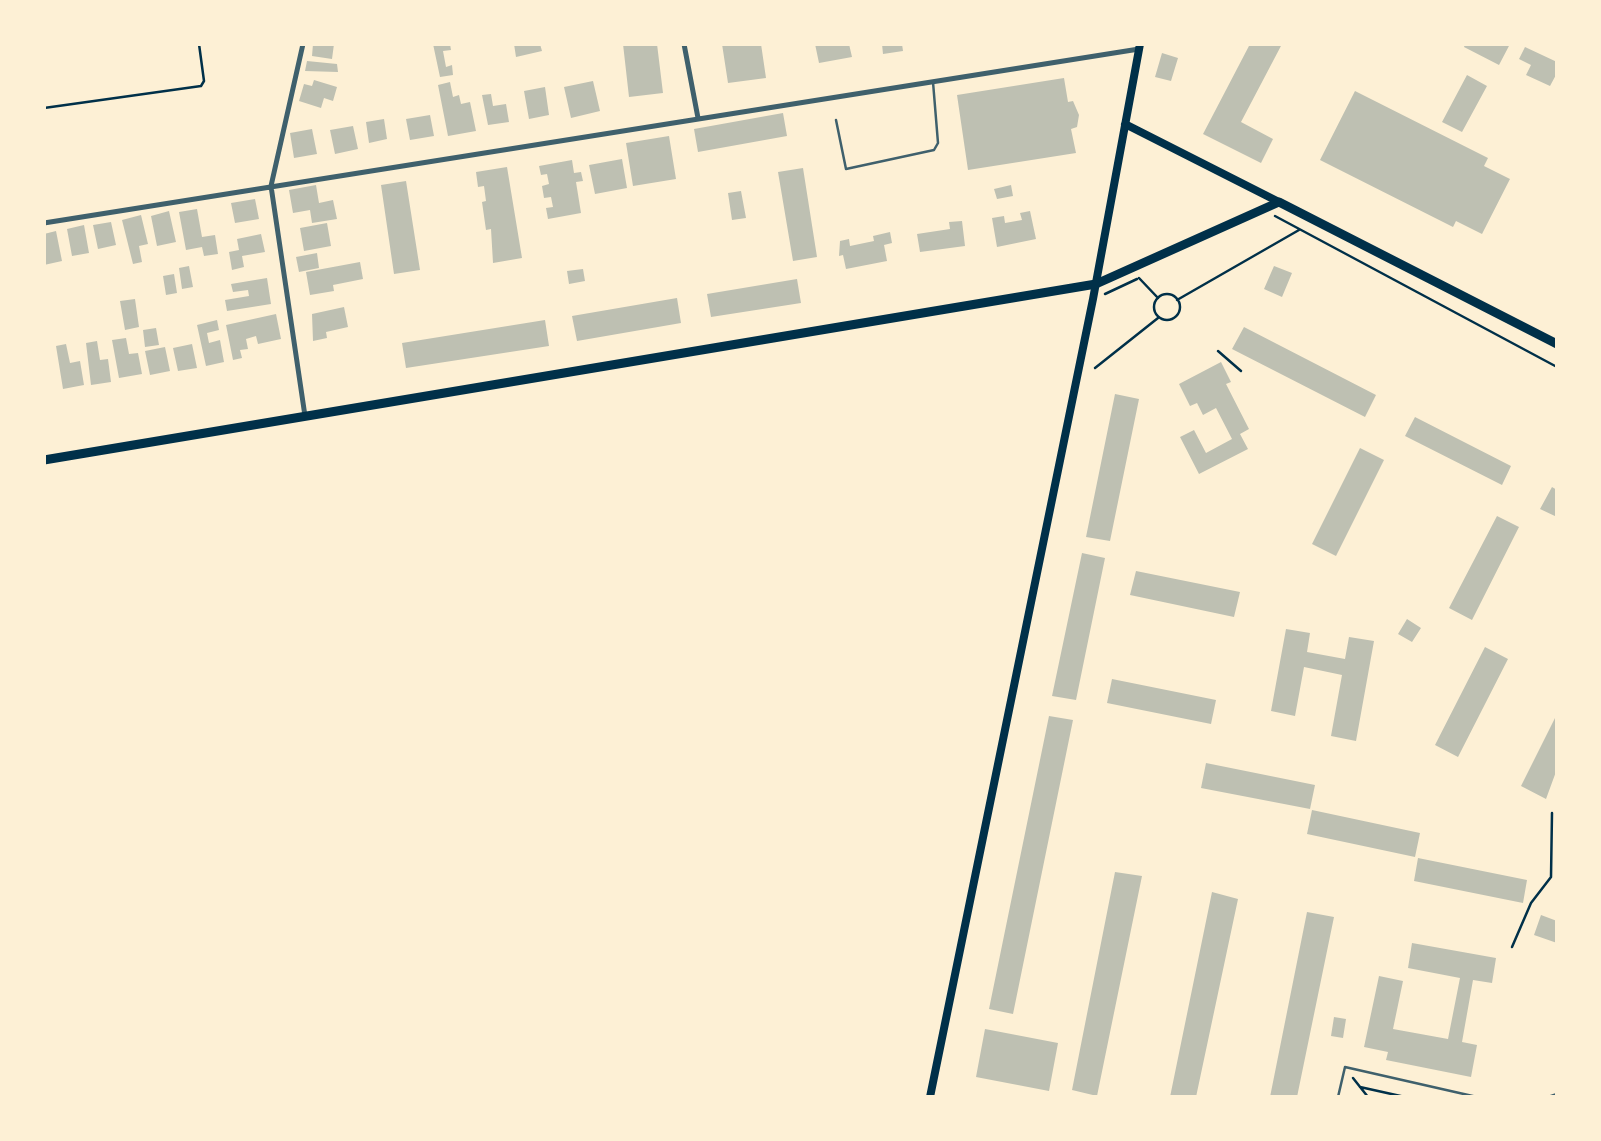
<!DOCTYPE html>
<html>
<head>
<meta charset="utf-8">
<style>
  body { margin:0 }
  #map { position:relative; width:1601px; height:1141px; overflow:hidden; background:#fdf0d5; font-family:Inter,sans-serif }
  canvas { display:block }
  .frame { position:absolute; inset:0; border:46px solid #fdf0d5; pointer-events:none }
</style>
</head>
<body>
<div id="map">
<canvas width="1601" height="1141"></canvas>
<div class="frame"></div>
</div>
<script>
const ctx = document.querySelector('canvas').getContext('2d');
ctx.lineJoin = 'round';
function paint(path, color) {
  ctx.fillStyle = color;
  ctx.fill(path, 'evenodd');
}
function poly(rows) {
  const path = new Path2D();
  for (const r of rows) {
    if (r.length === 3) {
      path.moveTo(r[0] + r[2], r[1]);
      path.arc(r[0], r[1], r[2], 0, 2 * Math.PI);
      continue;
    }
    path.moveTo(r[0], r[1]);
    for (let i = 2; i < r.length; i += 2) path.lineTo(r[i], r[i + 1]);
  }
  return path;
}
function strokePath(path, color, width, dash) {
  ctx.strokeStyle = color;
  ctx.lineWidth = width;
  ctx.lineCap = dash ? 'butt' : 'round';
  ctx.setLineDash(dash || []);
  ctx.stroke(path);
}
const building = poly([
  [313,44,334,44,332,59,312,56],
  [433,44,450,44,451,50,443,51,446,67,452,65,453,75,440,77],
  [514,44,540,44,542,51,516,57],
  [623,44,657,44,663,93,629,97],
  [722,44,761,44,766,78,728,83],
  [815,44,849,44,852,57,819,63],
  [882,44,902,44,903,51,883,54],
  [1250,44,1282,44,1241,122,1273,139,1261,163,1203,134],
  [1465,44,1510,44,1499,65,1464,47],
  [1525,47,1557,62,1557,73,1550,86,1526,75,1531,65,1519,59],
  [1162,53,1178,58,1171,81,1155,77],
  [307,61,337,64,338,72,305,71],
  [1467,75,1487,86,1462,132,1442,122],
  [1064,78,1068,102,1073,101,1079,115,1077,127,1071,129,1076,153,968,170,957,95],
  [314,80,337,87,333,101,324,98,321,108,299,101,304,84,312,86],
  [593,81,600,111,571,118,564,87],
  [450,82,453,97,459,95,461,104,470,102,476,131,448,136,438,85],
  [545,87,549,115,529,119,524,91],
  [1355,91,1488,158,1484,166,1510,179,1482,234,1456,221,1453,227,1320,160],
  [491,94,493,106,506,104,509,122,488,125,482,95],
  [783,113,787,136,698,152,694,129],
  [430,115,434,136,410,140,406,119],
  [384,119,387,139,369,143,366,122],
  [353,126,358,149,335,154,330,130],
  [312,129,317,154,294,158,290,133],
  [669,136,676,179,633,186,626,143],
  [622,159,627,188,595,194,589,165],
  [572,160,574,173,581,172,583,181,576,182,581,213,548,219,546,208,553,207,551,197,544,198,542,186,549,184,547,174,541,175,539,166],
  [507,167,522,258,493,263,491,229,486,230,482,202,486,201,484,186,478,187,476,172],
  [803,168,817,257,793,261,778,172],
  [406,181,420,270,394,274,381,185],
  [316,185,319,203,333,200,337,219,312,223,310,210,293,213,289,190],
  [1011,185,1013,196,997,199,994,189],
  [741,191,746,218,732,220,728,193],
  [255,199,259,219,235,223,231,203],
  [197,209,202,237,215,235,218,254,204,256,202,247,186,250,179,212],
  [169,211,176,242,157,246,151,216],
  [1030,211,1036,239,997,247,992,218,1004,216,1005,223,1022,220,1020,213],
  [141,215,148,244,139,246,142,262,133,264,122,220],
  [962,221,965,246,920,252,917,234,950,229,949,222],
  [111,222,116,245,98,249,93,225],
  [327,223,331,246,304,251,300,228],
  [84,225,89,253,72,256,67,229],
  [56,231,62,261,44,265,44,234],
  [890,232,892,243,884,245,887,261,846,269,843,255,839,256,840,241,849,239,850,246,874,241,873,236],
  [261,234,265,252,242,256,244,267,232,270,229,252,239,250,237,239],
  [317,253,319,268,299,272,296,257],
  [360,262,363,279,333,285,334,291,310,295,306,272],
  [189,266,193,287,182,289,179,268],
  [1274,266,1292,273,1282,297,1264,289],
  [583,269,585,281,569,284,567,271],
  [174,274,177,293,166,295,163,276],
  [267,278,271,304,227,311,225,300,249,296,248,290,233,292,231,284],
  [797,279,801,303,711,317,707,294],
  [677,298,681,323,577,341,572,316],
  [135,299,139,327,125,330,120,301],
  [344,307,348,327,326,332,327,338,313,341,312,314],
  [276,314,281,339,258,344,256,336,246,339,248,349,240,350,242,358,233,360,226,325],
  [217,320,219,330,207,333,209,343,220,340,224,362,206,366,197,325],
  [545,320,549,346,406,368,402,343],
  [1244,327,1376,395,1365,417,1232,349],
  [156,328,159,345,145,347,143,330],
  [126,338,129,354,138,353,142,374,119,378,112,340],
  [97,341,100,360,108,359,111,382,91,385,86,343],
  [66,344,70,363,80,361,84,385,63,389,56,346],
  [192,344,197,368,178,371,173,348],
  [165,347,170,371,150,375,145,351],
  [1221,362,1231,382,1226,384,1249,429,1240,434,1248,449,1199,474,1180,437,1194,430,1206,453,1232,439,1216,408,1203,415,1197,403,1190,406,1179,384],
  [1115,394,1139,399,1110,541,1086,537],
  [1415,417,1511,466,1502,485,1405,436],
  [1360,448,1384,460,1336,556,1312,544],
  [1552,487,1557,490,1557,517,1540,509],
  [1497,516,1519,527,1472,620,1449,608],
  [1082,553,1105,558,1076,700,1052,696],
  [1136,571,1240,592,1234,617,1130,595],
  [1407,619,1421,628,1412,642,1398,634],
  [1286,629,1310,633,1307,652,1345,659,1349,637,1374,641,1356,741,1331,736,1342,675,1304,667,1295,716,1271,711],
  [1485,647,1508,659,1458,757,1435,745],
  [1112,679,1216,700,1211,724,1107,703],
  [1557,714,1557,769,1546,799,1521,786],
  [1049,716,1073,720,1013,1014,989,1009],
  [1206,763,1315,785,1310,809,1201,788],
  [1312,810,1420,833,1415,857,1307,834],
  [1418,858,1527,880,1523,903,1414,881],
  [1115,872,1142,876,1097,1096,1072,1090],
  [1212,892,1238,899,1196,1097,1170,1097],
  [1307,912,1334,917,1297,1097,1270,1097],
  [1541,915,1557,921,1557,943,1534,935],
  [1412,943,1496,958,1492,983,1473,980,1462,1042,1477,1045,1471,1077,1386,1060,1388,1052,1364,1047,1379,976,1403,981,1393,1029,1448,1039,1460,978,1408,968],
  [1334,1017,1346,1019,1343,1038,1331,1036],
  [985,1029,1058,1043,1049,1091,976,1077]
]);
const path = poly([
  [44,108,201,86,204,81,199,44],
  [1275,216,1557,367],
  [1139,278,1158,298],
  [1105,294,1137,279],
  [1167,307,13],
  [1177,300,1299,230],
  [1218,351,1241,371],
  [1095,368,1158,318],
  [1512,947,1531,903,1551,877,1552,813],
  [1353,1078,1368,1097],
  [1360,1087,1405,1097]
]);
const service = poly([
  [836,120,846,169,934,150,938,143,933,82],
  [1338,1097,1345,1067,1477,1097],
  [1548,1097,1557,1094]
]);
const minor = poly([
  [303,44,271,186,305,416],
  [684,44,698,118],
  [44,223,1139,49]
]);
const secondary = poly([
  [1125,124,1279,202],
  [930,1097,1093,299,1140,44]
]);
const primary = poly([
  [44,460,1096,284,1279,202,1557,344]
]);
paint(building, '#bec0b2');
strokePath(path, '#003049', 2.5);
strokePath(service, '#3f606c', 2.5);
strokePath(minor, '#3f606c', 5);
strokePath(secondary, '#003049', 8);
strokePath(primary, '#003049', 9);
</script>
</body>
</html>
